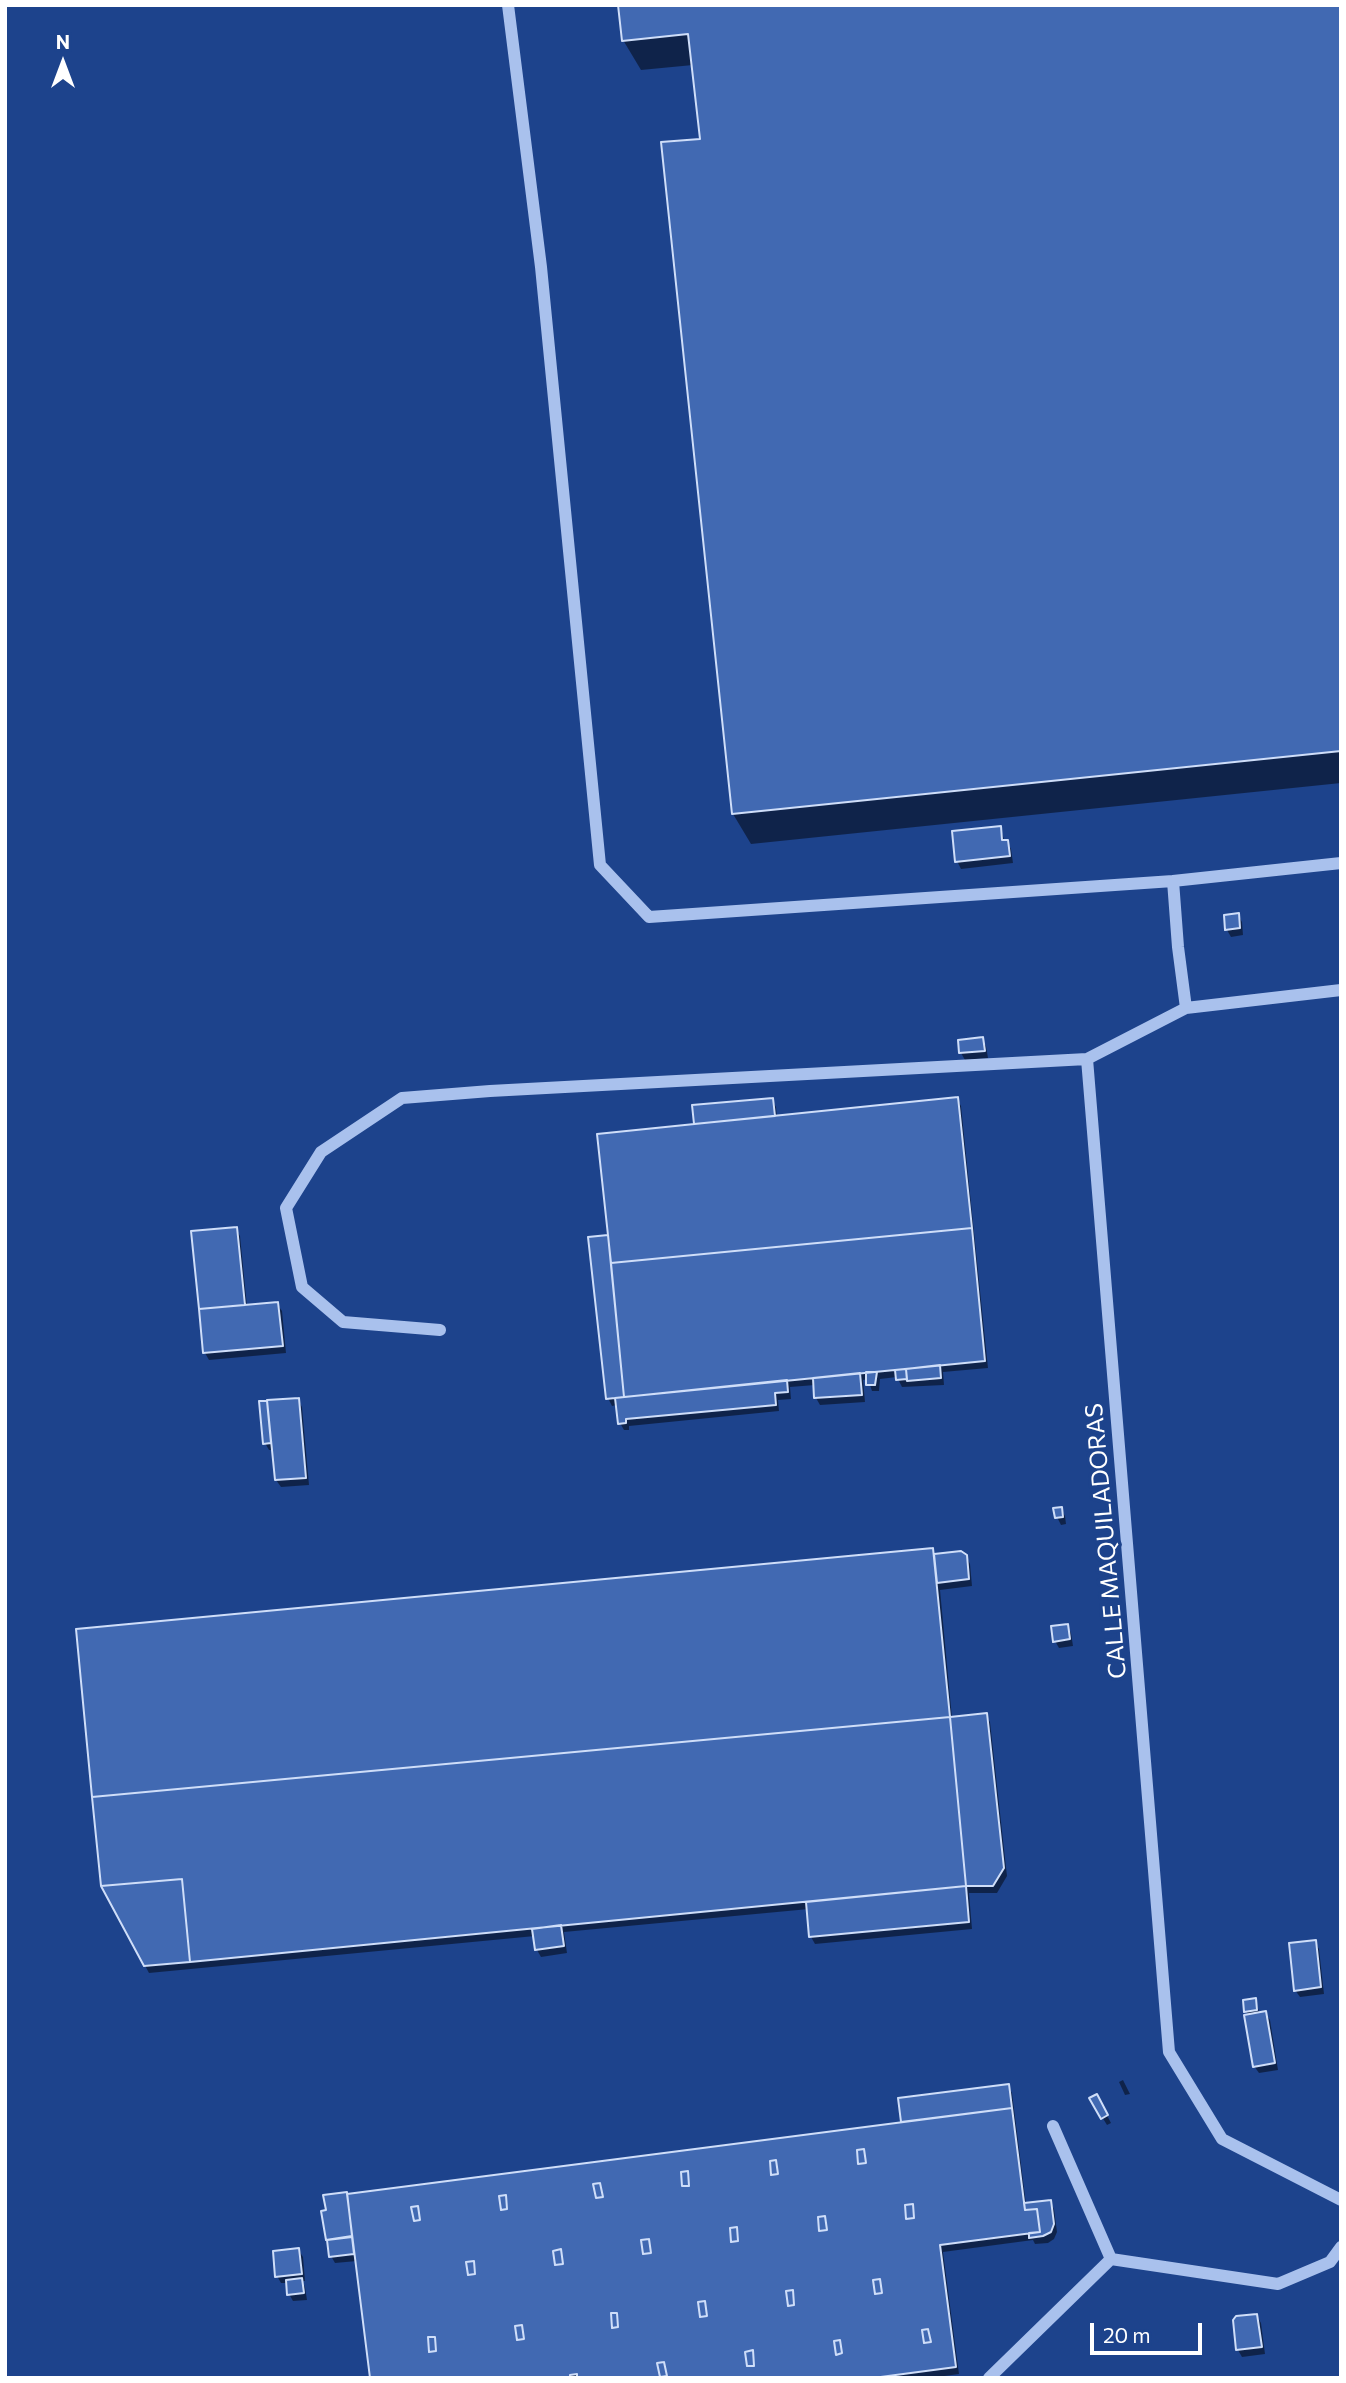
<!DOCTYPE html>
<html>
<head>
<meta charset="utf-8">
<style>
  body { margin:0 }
  #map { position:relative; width:1346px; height:2383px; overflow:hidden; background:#1d438c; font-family:Commissioner,sans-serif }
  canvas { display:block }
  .frame { position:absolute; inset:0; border:7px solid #fff; pointer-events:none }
  .north { position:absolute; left:28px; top:28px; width:70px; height:70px; -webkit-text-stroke:5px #1d438c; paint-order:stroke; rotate:0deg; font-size:19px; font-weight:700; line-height:28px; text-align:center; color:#fff }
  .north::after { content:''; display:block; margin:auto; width:24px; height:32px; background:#fff; clip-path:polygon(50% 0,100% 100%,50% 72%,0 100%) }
  .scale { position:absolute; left:1090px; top:2323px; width:112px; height:32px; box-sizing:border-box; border:4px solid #fff; border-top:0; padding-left:9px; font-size:21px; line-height:24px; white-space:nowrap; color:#fff; -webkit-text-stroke:5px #1d438c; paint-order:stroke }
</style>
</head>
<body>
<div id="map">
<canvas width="1346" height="2383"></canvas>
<div class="frame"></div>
<div class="north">N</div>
<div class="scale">20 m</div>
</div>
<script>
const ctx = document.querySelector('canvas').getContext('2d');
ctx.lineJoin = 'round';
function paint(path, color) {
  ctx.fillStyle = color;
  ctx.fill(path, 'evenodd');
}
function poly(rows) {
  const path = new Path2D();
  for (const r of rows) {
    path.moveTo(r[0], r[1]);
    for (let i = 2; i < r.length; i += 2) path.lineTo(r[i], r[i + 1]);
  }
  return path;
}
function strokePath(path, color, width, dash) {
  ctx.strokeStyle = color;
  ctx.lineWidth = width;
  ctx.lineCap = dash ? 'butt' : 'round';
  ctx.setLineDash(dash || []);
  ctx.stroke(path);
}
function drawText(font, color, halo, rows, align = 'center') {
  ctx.font = font + ' Commissioner,sans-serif';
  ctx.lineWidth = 7;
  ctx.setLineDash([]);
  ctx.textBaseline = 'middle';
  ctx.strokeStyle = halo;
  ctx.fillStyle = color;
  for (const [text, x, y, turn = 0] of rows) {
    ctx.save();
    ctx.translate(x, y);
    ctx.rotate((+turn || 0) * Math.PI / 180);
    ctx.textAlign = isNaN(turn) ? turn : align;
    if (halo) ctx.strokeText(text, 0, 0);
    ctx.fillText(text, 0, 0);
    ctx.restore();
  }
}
const shadow = poly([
  [620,5,1341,5,1341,783,751,844,733,814,702,140,693,65,641,70,623,40],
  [1000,828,1005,842,1007,842,1011,849,1013,863,961,869,957,861],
  [1238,915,1242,922,1243,935,1231,937,1227,930],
  [982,1039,986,1046,988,1058,965,1060,961,1053],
  [957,1099,961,1106,988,1368,943,1372,944,1385,902,1387,897,1377,880,1379,879,1391,872,1391,868,1379,863,1380,865,1402,820,1405,816,1398,815,1385,790,1387,791,1399,778,1400,779,1411,629,1426,629,1430,624,1430,620,1423,617,1405,612,1406,608,1398,590,1238,610,1236,696,1126,694,1107,772,1100,776,1107,777,1117],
  [236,1229,240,1236,247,1306,277,1304,282,1311,286,1353,209,1360,205,1353],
  [298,1400,302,1407,309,1485,281,1487,276,1480,273,1450,269,1450,265,1443,261,1403],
  [1061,1509,1065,1516,1066,1524,1061,1525,1057,1517],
  [932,1550,936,1556,966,1556,970,1564,972,1586,940,1590,952,1718,986,1715,990,1722,1007,1876,997,1893,969,1893,972,1929,815,1944,811,1937,809,1909,564,1932,567,1953,541,1957,537,1950,535,1936,149,1973,102,1886],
  [1067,1626,1071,1633,1073,1646,1059,1648,1055,1641],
  [1315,1942,1319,1949,1324,1994,1300,1997,1295,1990],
  [1255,2000,1260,2014,1265,2013,1270,2020,1278,2070,1259,2073,1254,2066,1249,2016,1246,2011],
  [1123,2080,1130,2094,1125,2095,1119,2082],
  [1008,2086,1012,2093,1026,2204,1050,2202,1054,2209,1057,2232,1054,2239,1048,2243,1035,2244,1033,2240,943,2252,959,2374,930,2378,372,2378,357,2261,335,2263,331,2256,323,2213,347,2195,903,2124,900,2099],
  [1097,2096,1111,2123,1107,2125,1091,2099],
  [298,2249,303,2257,305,2281,302,2281,305,2287,307,2300,293,2301,289,2294,288,2283,281,2283,277,2276],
  [1257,2316,1261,2323,1265,2354,1242,2357,1238,2350,1235,2321]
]);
const building = poly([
  [618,5,1341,5,1341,751,732,814,661,142,700,139,688,34,622,41,618,5],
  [1001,826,1002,840,1008,840,1010,856,955,862,952,831,1001,826],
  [1239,913,1240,928,1225,930,1224,915,1239,913],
  [983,1037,985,1051,959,1053,958,1040,983,1037],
  [958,1097,972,1228,611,1263,597,1134,958,1097],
  [773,1098,775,1116,694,1124,692,1105,773,1098],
  [237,1227,245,1305,199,1309,191,1231,237,1227],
  [972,1228,985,1361,624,1397,611,1263,972,1228],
  [608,1235,624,1397,606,1399,588,1237,608,1235],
  [278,1302,283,1346,203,1353,199,1309,278,1302],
  [940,1365,941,1378,907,1381,906,1369,940,1365],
  [906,1369,907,1379,896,1380,895,1370,906,1369],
  [866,1372,877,1372,875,1385,866,1385,866,1372],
  [860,1373,862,1395,814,1398,813,1378,860,1373],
  [787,1380,788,1392,775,1393,776,1405,626,1419,626,1423,618,1424,615,1398,787,1380],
  [299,1398,306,1478,275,1480,267,1400,299,1398],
  [259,1401,267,1401,271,1443,263,1444,259,1401],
  [1062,1507,1063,1517,1055,1518,1053,1508,1062,1507],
  [933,1548,950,1717,92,1797,76,1629,933,1548],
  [961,1551,967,1555,969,1579,937,1583,934,1554,961,1551],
  [1068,1624,1070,1639,1053,1642,1051,1626,1068,1624],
  [987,1713,1004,1868,993,1886,966,1886,950,1717,987,1713],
  [950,1717,966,1886,190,1962,182,1879,101,1886,92,1797,950,1717],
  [182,1879,190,1962,144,1966,101,1886,182,1879],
  [966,1886,969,1922,809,1937,806,1902,966,1886],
  [561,1925,564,1946,535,1950,532,1929,561,1925],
  [1316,1940,1321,1987,1294,1991,1289,1943,1316,1940],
  [1256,1998,1257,2010,1244,2012,1243,2000,1256,1998],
  [1266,2011,1275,2063,1253,2067,1244,2015,1266,2011],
  [1009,2084,1012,2108,901,2122,898,2098,1009,2084],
  [1097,2094,1108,2115,1101,2119,1089,2098,1097,2094],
  [1012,2108,1025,2210,1037,2209,1040,2232,940,2245,956,2367,873,2378,577,2378,577,2374,570,2375,570,2378,370,2378,347,2194,1012,2108],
  [864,2149,866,2163,858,2164,857,2150,864,2149],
  [776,2160,778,2174,771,2175,770,2161,776,2160],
  [688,2171,689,2186,682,2186,681,2172,688,2171],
  [600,2183,603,2197,596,2198,593,2184,600,2183],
  [506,2195,507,2209,501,2210,499,2196,506,2195],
  [913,2204,914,2218,906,2219,905,2205,913,2204],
  [418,2206,420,2220,414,2221,411,2207,418,2206],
  [825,2216,827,2230,819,2231,818,2217,825,2216],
  [737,2227,738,2241,731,2242,730,2228,737,2227],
  [649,2239,651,2253,643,2254,641,2240,649,2239],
  [561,2249,563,2264,555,2265,553,2251,561,2249],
  [474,2261,475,2274,468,2275,466,2262,474,2261],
  [880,2279,882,2293,875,2294,873,2280,880,2279],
  [793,2290,794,2305,788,2306,786,2291,793,2290],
  [705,2301,707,2316,700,2317,698,2302,705,2301],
  [611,2313,617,2313,618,2327,612,2328,611,2313],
  [522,2325,524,2339,517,2340,515,2326,522,2325],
  [928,2329,931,2342,924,2343,922,2330,928,2329],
  [428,2337,435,2337,436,2351,429,2352,428,2337],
  [840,2340,842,2353,836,2355,834,2341,840,2340],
  [753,2350,754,2366,747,2366,745,2352,753,2350],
  [664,2362,667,2376,660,2377,657,2363,664,2362],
  [864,2149,866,2163,858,2164,857,2150,864,2149],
  [776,2160,778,2174,771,2175,770,2161,776,2160],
  [688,2171,689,2186,682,2186,681,2172,688,2171],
  [600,2183,603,2197,596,2198,593,2184,600,2183],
  [347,2192,352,2236,326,2240,321,2211,326,2210,323,2195,347,2192],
  [506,2195,507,2209,501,2210,499,2196,506,2195],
  [1051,2200,1054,2224,1051,2232,1043,2236,1029,2238,1029,2233,1040,2232,1037,2209,1025,2210,1024,2203,1051,2200],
  [913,2204,914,2218,906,2219,905,2205,913,2204],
  [418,2206,420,2220,414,2221,411,2207,418,2206],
  [825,2216,827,2230,819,2231,818,2217,825,2216],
  [737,2227,738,2241,731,2242,730,2228,737,2227],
  [352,2237,354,2254,329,2257,327,2240,352,2237],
  [649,2239,651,2253,643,2254,641,2240,649,2239],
  [299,2248,302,2274,275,2277,273,2251,299,2248],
  [561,2249,563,2264,555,2265,553,2251,561,2249],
  [474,2261,475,2274,468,2275,466,2262,474,2261],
  [302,2278,304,2293,287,2295,286,2280,302,2278],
  [880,2279,882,2293,875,2294,873,2280,880,2279],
  [793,2290,794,2305,788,2306,786,2291,793,2290],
  [705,2301,707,2316,700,2317,698,2302,705,2301],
  [611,2313,617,2313,618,2327,612,2328,611,2313],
  [1257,2314,1262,2347,1236,2350,1233,2320,1236,2316,1257,2314],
  [522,2325,524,2339,517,2340,515,2326,522,2325],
  [928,2329,931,2342,924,2343,922,2330,928,2329],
  [428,2337,435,2337,436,2351,429,2352,428,2337],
  [840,2340,842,2353,836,2355,834,2341,840,2340],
  [753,2350,754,2366,747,2366,745,2352,753,2350],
  [664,2362,667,2376,660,2377,657,2363,664,2362]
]);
const minor = poly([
  [508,5,541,267,600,865,649,917,1173,881,1178,947,1186,1008],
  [1173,881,1341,863],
  [1087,1059,1169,2052,1222,2139,1341,2200],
  [440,1330,343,1322,302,1287,286,1208,321,1152,402,1098,490,1091,1087,1059,1186,1008,1341,990],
  [1053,2126,1111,2259,1278,2284,1330,2262,1341,2247],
  [989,2378,1111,2259]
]);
const streetNames = [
  ["CALLE MAQUILADORAS",1106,1541,-95]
];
paint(shadow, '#0007');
paint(building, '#4169b2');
strokePath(building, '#cfdef9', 2);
strokePath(minor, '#a9c1ed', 12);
drawText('24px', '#fff', '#1d438c', streetNames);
</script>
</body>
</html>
